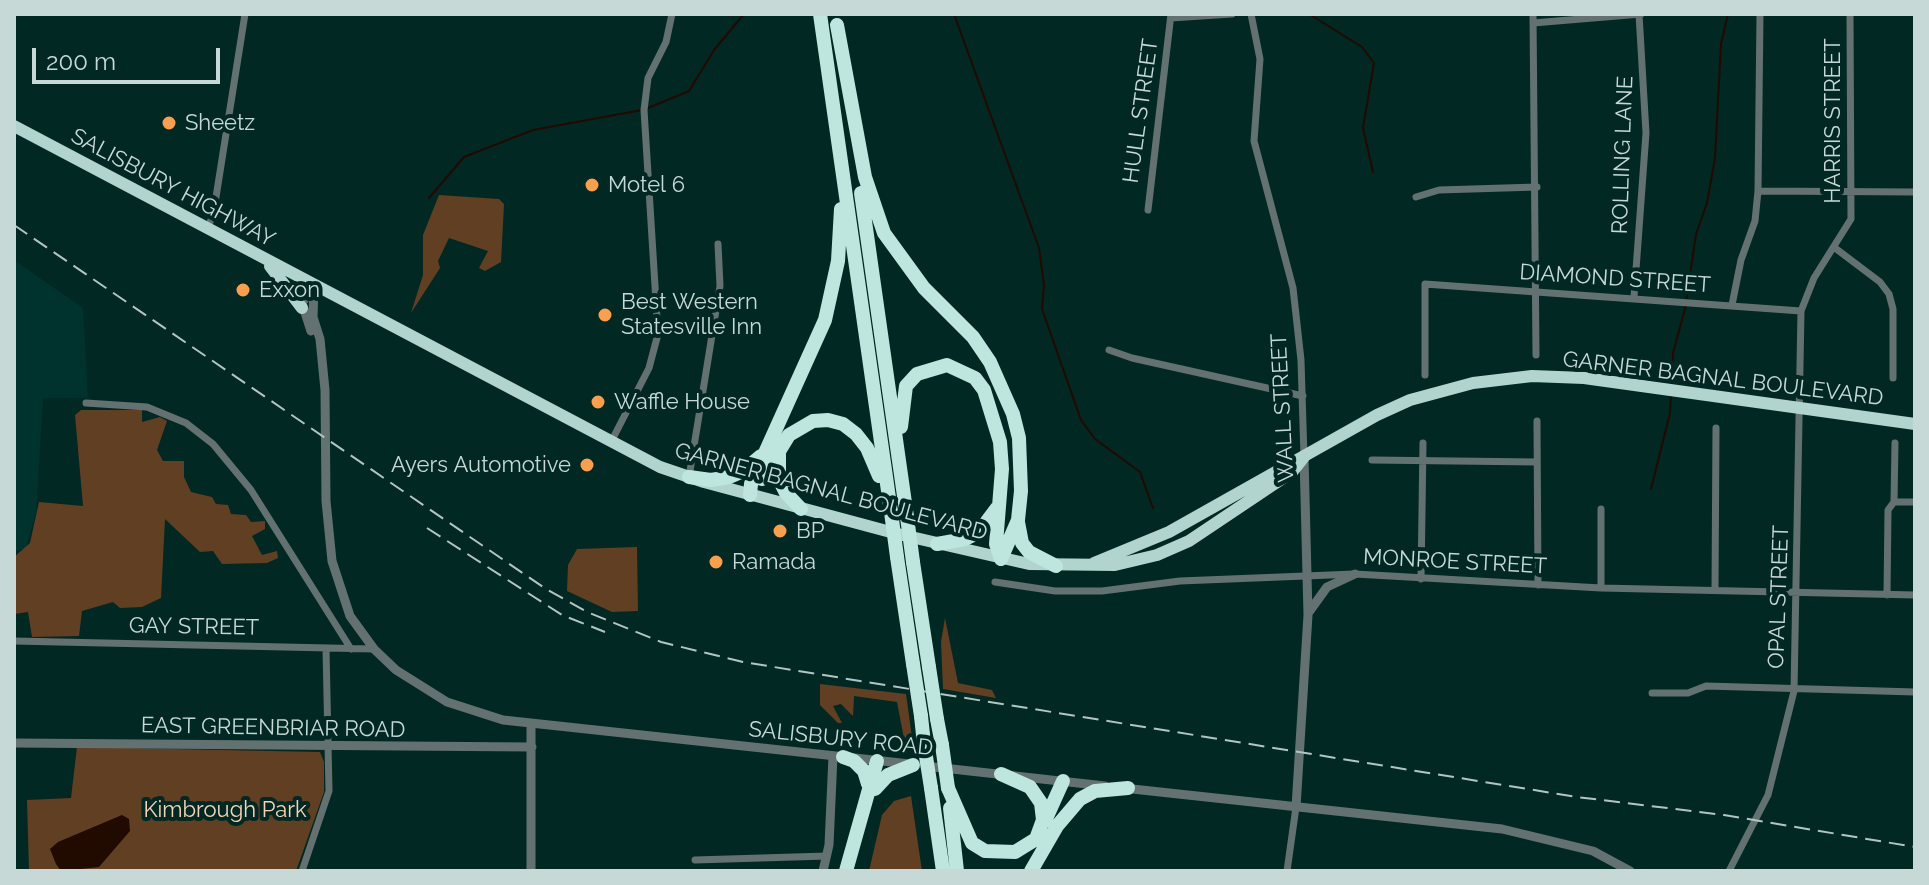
<!DOCTYPE html>
<html>
<head>
<meta charset="utf-8">
<style>
  body { margin:0 }
  #map { position:relative; width:1929px; height:885px; overflow:hidden; background:#022824; font-family:Raleway,sans-serif }
  canvas { display:block }
  .frame { position:absolute; inset:0; border:16px solid #c6d9d6; pointer-events:none }
  .scale { position:absolute; left:32px; top:48px; width:188px; height:36px; box-sizing:border-box; border:4px solid #c6d9d6; border-top:0; padding-left:10px; font-size:24px; line-height:28px; white-space:nowrap; color:#c6d9d6; -webkit-text-stroke:6px #022824; paint-order:stroke }
</style>
</head>
<body>
<div id="map">
<canvas width="1929" height="885"></canvas>
<div class="frame"></div>
<div class="scale">200 m</div>
</div>
<script>
const ctx = document.querySelector('canvas').getContext('2d');
ctx.lineJoin = 'round';
function paint(path, color) {
  ctx.fillStyle = color;
  ctx.fill(path, 'evenodd');
}
function poly(rows) {
  const path = new Path2D();
  for (const r of rows) {
    path.moveTo(r[0], r[1]);
    for (let i = 2; i < r.length; i += 2) path.lineTo(r[i], r[i + 1]);
  }
  return path;
}
function strokePath(path, color, width, dash) {
  ctx.strokeStyle = color;
  ctx.lineWidth = width;
  ctx.lineCap = dash ? 'butt' : 'round';
  ctx.setLineDash(dash || []);
  ctx.stroke(path);
}
function drawText(font, color, halo, rows, align = 'center') {
  ctx.font = font + ' Raleway,sans-serif';
  ctx.lineWidth = 8;
  ctx.setLineDash([]);
  ctx.textBaseline = 'middle';
  ctx.strokeStyle = halo;
  ctx.fillStyle = color;
  for (const [text, x, y, turn = 0] of rows) {
    ctx.save();
    ctx.translate(x, y);
    ctx.rotate((+turn || 0) * Math.PI / 180);
    ctx.textAlign = isNaN(turn) ? turn : align;
    if (halo) ctx.strokeText(text, 0, 0);
    ctx.fillText(text, 0, 0);
    ctx.restore();
  }
}
const built = poly([
  [14,260,83,308,88,398,43,398,36,512,26,548,14,551]
]);
const green = poly([
  [439,195,499,199,504,204,501,262,485,271,479,268,488,251,449,238,438,261,440,268,411,313,423,275,423,235],
  [81,410,142,410,142,422,160,417,167,421,157,450,163,461,184,461,184,477,191,492,212,497,216,504,228,505,231,514,246,515,251,522,265,521,265,529,252,536,262,555,277,551,278,558,267,563,222,564,213,551,200,552,165,519,161,598,142,607,120,608,113,602,82,611,79,636,32,637,28,612,14,614,14,557,30,543,39,502,83,506,75,415],
  [637,547,638,611,612,612,567,591,568,565,577,549],
  [945,618,958,683,992,690,996,698,943,689,941,642],
  [820,684,906,694,913,745,905,744,897,702,854,696,853,716,841,704,833,706,842,723,838,723,820,705],
  [77,747,320,752,324,762,324,792,296,871,29,871,27,800,71,798],
  [911,796,922,871,869,871,882,815,894,801]
]);
const water = poly([
  [122,815,129,819,130,831,99,867,61,871,56,864,50,849,58,842]
]);
const stream = poly([
  [954,14,1039,248,1044,285,1042,309,1081,420,1095,439,1140,472,1153,508],
  [1309,14,1362,47,1374,63,1363,128,1373,172],
  [1915,14,1915,15],
  [648,108,689,91,714,50,744,14],
  [429,198,464,157,533,130,642,110],
  [1672,383,1673,353,1685,309,1696,234,1707,203,1715,158,1721,44,1728,14],
  [1651,489,1670,413,1671,394]
]);
const minor = poly([
  [1251,14,1260,59,1254,141,1293,288,1301,360,1304,457],
  [1533,14,1536,355],
  [1171,18,1232,14],
  [1533,23,1641,14],
  [1758,191,1915,192],
  [1416,197,1439,190,1537,187],
  [1148,210,1171,14],
  [207,228,213,216,245,14],
  [1835,248,1880,282,1889,294,1893,309,1893,378],
  [1634,297,1646,133,1639,14],
  [1732,305,1741,260,1755,221,1758,191,1760,14],
  [1109,350,1132,358,1303,396],
  [1425,375,1425,284,1801,311],
  [86,403,147,407,186,423,213,444,251,490,351,649],
  [1537,421,1538,585],
  [611,442,649,368,658,334,644,110,648,78,666,42,672,14],
  [1372,460,1537,462],
  [689,477,720,286,718,244],
  [1894,502,1915,502],
  [1601,509,1601,588],
  [1421,579,1423,443],
  [995,582,1055,591,1102,591,1180,581,1355,574,1601,588,1915,595],
  [1715,590,1716,428],
  [1887,595,1888,510,1894,502,1895,443],
  [14,641,374,649],
  [1652,693,1688,693,1706,686,1915,692],
  [695,860,827,856],
  [302,871,329,791,326,648],
  [1287,871,1296,807],
  [1729,871,1768,795,1794,691,1801,311,1814,278,1851,219,1850,14]
]);
const tertiary = poly([
  [314,285,313,317,320,339,325,390,326,501,332,561,350,616,374,649,396,670,447,702,503,720,910,764],
  [311,331,302,303,314,285],
  [1309,612,1327,587,1355,574],
  [531,723,531,871],
  [14,743,532,747],
  [925,766,1105,786],
  [1123,788,1502,829,1593,851,1630,871],
  [1296,807,1308,615,1304,457],
  [823,871,829,845,833,756]
]);
const trunk = poly([
  [14,126,660,467,704,482,898,534,1029,564,1115,565,1157,555,1189,541,1292,472,1304,457],
  [270,266,302,308],
  [1094,563,1169,532,1377,415,1410,400,1473,383,1532,376,1584,378,1915,424]
]);
const motorway = poly([
  [820,14,891,512],
  [837,25,865,177,884,233,924,288,973,337,990,362,1013,414,1019,438,1021,491,1018,520,1001,559],
  [861,193,907,517],
  [901,427,906,386,917,374,947,365,975,378,984,390,1000,442,1002,469,996,544,1001,559],
  [779,453,779,479,786,493,801,509],
  [689,477,711,480,729,477,743,471,761,456],
  [762,479,789,435,813,421,828,420,843,424,856,434,867,448,879,476],
  [750,495,751,484,825,320,838,261,841,209],
  [1018,522,1022,543,1029,552,1056,566],
  [937,544,965,539,979,532,997,508],
  [897,557,913,664],
  [913,562,929,667],
  [921,716,924,744],
  [937,719,942,745],
  [843,757,854,761,864,771,868,784],
  [931,788,943,871],
  [948,788,972,843,985,851,1015,852,1036,839,1043,820,1041,803,1030,787,1001,774],
  [875,789,888,775,913,765],
  [950,808,957,871],
  [1045,821,1063,781],
  [846,871,877,761],
  [1031,871,1057,826,1080,799,1095,791,1128,788]
]);
const rail = poly([
  [14,225,546,589,587,612,661,642,743,662,1577,797,1724,815,1915,847],
  [427,528,562,615,605,632]
]);
const motorwayBridge = poly([
  [891,512,897,557],
  [907,517,913,562],
  [913,664,921,716],
  [929,667,937,719],
  [924,744,931,788],
  [942,745,948,788]
]);
const markers = [
  [169,123,8,"#fa9f4e"],
  [592,185,8,"#fa9f4e"],
  [243,290,8,"#fa9f4e"],
  [605,315,8,"#fa9f4e"],
  [598,402,8,"#fa9f4e"],
  [587,465,8,"#fa9f4e"],
  [780,531,8,"#fa9f4e"],
  [716,562,8,"#fa9f4e"]
];
const streetNames = [
  ["HULL STREET",1141,111,-82],
  ["HARRIS STREET",1833,121,-90],
  ["ROLLING LANE",1623,155,-88],
  ["SALISBURY HIGHWAY",173,188,28],
  ["DIAMOND STREET",1615,279,4],
  ["GARNER BAGNAL BOULEVARD",1723,379,7],
  ["WALL STREET",1283,408,-93],
  ["GARNER BAGNAL BOULEVARD",831,492,15],
  ["MONROE STREET",1455,562,3],
  ["OPAL STREET",1779,597,-88],
  ["GAY STREET",194,627,1],
  ["EAST GREENBRIAR ROAD",273,728,1],
  ["SALISBURY ROAD",841,739,6]
];
const poiNames = [
  ["Sheetz",185,123],
  ["Motel 6",608,185],
  ["Exxon",259,290],
  ["Best Western",621,302],
  ["Statesville Inn",621,327],
  ["Waffle House",614,402],
  ["Ayers Automotive",571,465,"right"],
  ["BP",796,531],
  ["Ramada",732,562]
];
const parkNames = [
  ["Kimbrough Park",225,810]
];
paint(built, '#00332e');
paint(green, '#613f22');
paint(water, '#210a00');
strokePath(stream, '#210a00', 2);
strokePath(minor, '#637270', 7);
strokePath(tertiary, '#637270', 9);
strokePath(trunk, '#b1d4ce', 12);
strokePath(motorway, '#bee5de', 14);
strokePath(rail, '#b1c6c3', 2, [16, 8]);
strokePath(motorwayBridge, '#bee5de', 14);
for (const [x, y, r, color] of markers) {
  const dot = new Path2D();
  dot.arc(x, y, r, 0, 2 * Math.PI);
  ctx.fillStyle = color;
  ctx.fill(dot);
  strokePath(dot, '#022824', 3);
}
drawText('22px', '#c6d9d6', '#022824', streetNames);
drawText('22px', '#c6d9d6', '#022824', poiNames, 'left');
drawText('22px', '#f8d3b6', '#022824', parkNames);
</script>
</body>
</html>
